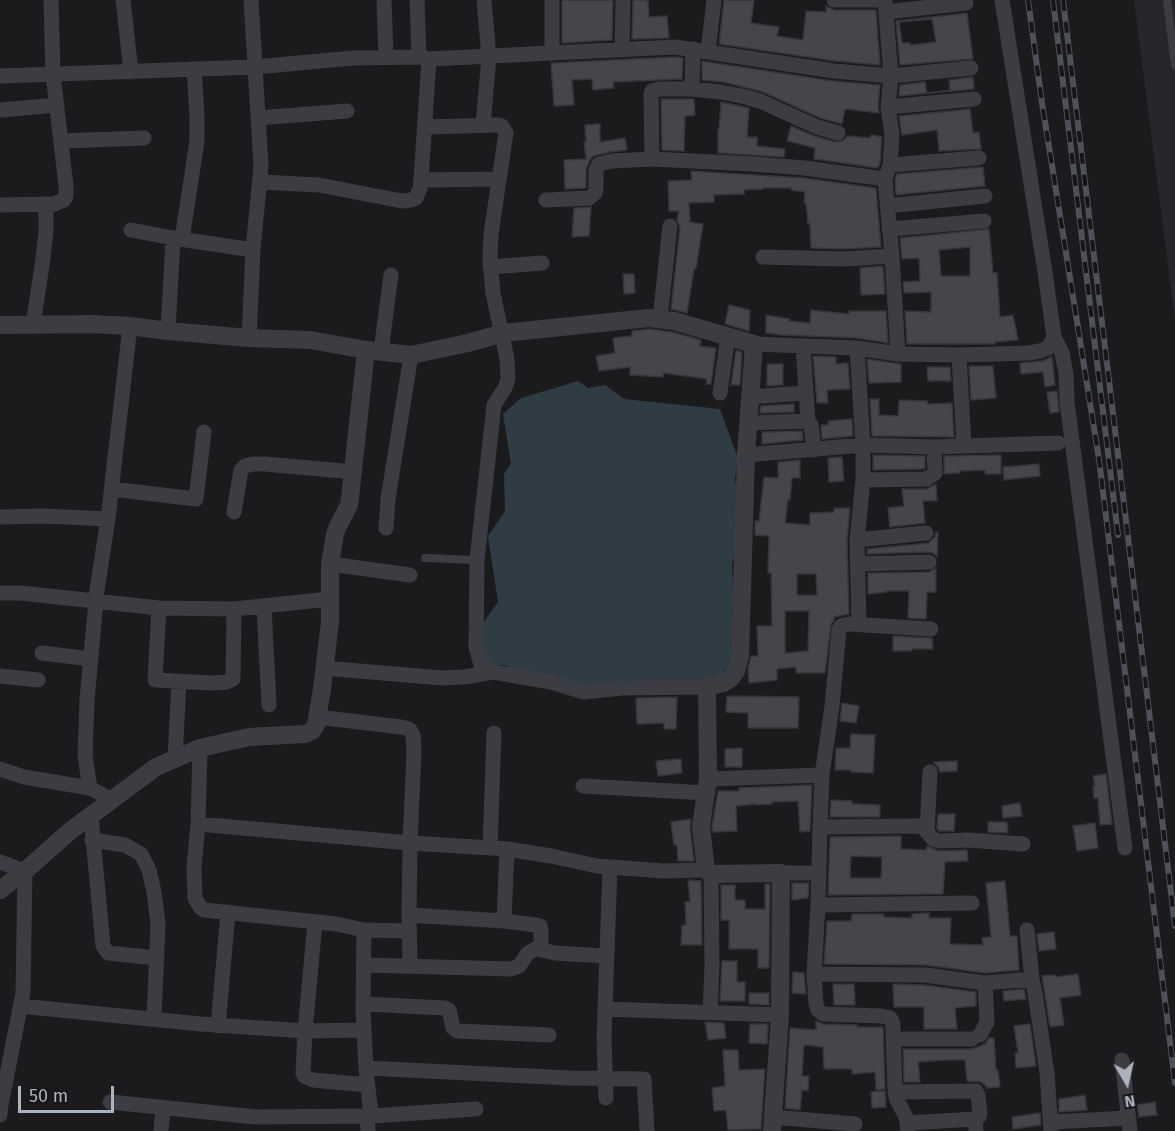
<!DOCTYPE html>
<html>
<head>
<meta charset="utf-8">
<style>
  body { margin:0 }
  #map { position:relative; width:1175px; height:1131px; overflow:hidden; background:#1b1b1e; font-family:"Fira Sans",sans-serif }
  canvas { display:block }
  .north { position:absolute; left:1097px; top:1053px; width:60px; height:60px; -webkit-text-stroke:4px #161619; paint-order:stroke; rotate:171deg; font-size:16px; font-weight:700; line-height:24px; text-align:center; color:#acb3be }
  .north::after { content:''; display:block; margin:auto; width:21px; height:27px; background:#acb3be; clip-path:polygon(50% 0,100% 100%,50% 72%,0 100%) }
  .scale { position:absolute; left:18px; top:1086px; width:96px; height:27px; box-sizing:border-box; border:3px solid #acb3be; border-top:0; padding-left:8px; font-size:18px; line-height:21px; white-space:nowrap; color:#acb3be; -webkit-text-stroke:4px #161619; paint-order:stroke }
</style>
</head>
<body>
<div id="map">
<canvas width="1175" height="1131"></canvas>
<div class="north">N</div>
<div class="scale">50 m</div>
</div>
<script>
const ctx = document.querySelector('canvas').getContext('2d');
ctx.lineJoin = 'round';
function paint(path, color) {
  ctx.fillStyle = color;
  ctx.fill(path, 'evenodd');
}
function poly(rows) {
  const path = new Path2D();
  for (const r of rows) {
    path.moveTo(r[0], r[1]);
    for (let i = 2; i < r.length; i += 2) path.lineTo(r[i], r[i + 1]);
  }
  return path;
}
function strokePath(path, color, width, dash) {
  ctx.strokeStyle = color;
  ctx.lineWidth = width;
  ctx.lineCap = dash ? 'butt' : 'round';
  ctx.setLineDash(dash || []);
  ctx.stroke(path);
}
const built = poly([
  [1134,0,1175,0,1175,321]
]);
const water = poly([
  [578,381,588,388,605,385,624,399,720,409,738,458,735,479,742,521,732,565,738,657,712,683,584,686,522,672,504,665,487,667,477,631,498,602,488,536,505,511,504,474,511,464,503,414,521,398]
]);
const building = poly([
  [562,0,613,0,612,40,562,43,562,0],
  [633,0,648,0,649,17,667,16,669,38,632,39,633,0],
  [724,0,754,0,751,23,779,27,777,36,803,40,806,11,826,12,826,6,834,10,876,10,880,65,835,61,719,44,724,0],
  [967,13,973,59,900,65,896,21,967,13],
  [932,19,936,42,911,45,910,43,902,43,899,22,932,19],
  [675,57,683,58,682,79,613,82,614,88,593,90,592,79,572,80,574,105,554,106,551,63,675,57],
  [702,61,833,81,880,85,878,106,879,113,845,109,842,124,820,118,763,92,723,82,702,80,702,61],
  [973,77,974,89,899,96,900,85,925,82,927,93,950,90,949,80,973,77],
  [661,99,694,99,695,115,685,116,684,151,662,150,661,99],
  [721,102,749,108,747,137,757,137,757,146,785,149,784,157,718,153,718,129,719,129,721,102],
  [970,109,973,133,979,132,981,149,939,151,937,130,902,135,899,116,970,109],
  [600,124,600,142,625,138,627,150,610,152,593,156,590,160,586,169,586,188,565,189,564,160,586,159,584,142,586,142,585,125,600,124],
  [791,126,814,136,836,142,844,140,847,136,870,138,871,135,882,137,880,163,878,168,814,159,815,148,787,141,791,126],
  [983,167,985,186,896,195,895,180,897,174,983,167],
  [691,171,804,178,876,188,881,247,844,249,811,248,810,224,808,224,806,203,804,203,805,192,791,190,791,188,763,188,763,189,744,190,744,194,714,195,714,202,689,203,690,222,703,224,696,269,694,269,687,313,671,309,680,227,677,220,679,211,669,211,668,181,692,180,691,171],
  [591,207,589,236,572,237,574,208,591,207],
  [989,229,993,273,997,273,1000,317,1013,315,1018,340,995,342,995,344,907,344,905,311,931,312,931,292,904,293,903,282,920,281,919,258,902,259,900,238,989,229],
  [970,247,970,276,941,276,939,250,970,247],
  [883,266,885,294,861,295,860,268,883,266],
  [623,274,634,274,635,293,624,294,623,274],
  [729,305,750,310,749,331,725,324,729,305],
  [811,310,849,314,849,311,886,311,888,343,857,338,781,335,766,333,766,315,790,319,789,321,810,323,811,310],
  [649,329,672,332,701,340,700,346,716,348,711,384,706,384,707,379,664,373,663,377,630,375,630,367,599,371,596,356,615,353,613,338,632,336,632,331,649,329],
  [736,350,742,352,740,385,731,385,736,350],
  [813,356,836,357,836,364,848,363,850,389,827,390,828,403,817,403,813,356],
  [1052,357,1055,385,1045,387,1043,372,1021,374,1020,363,1042,361,1052,357],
  [867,359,901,364,901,382,869,383,867,359],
  [767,364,783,364,783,385,767,386,767,364],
  [969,366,993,366,996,398,971,400,969,366],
  [927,367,950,367,951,381,928,381,927,367],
  [1057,391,1059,412,1050,413,1047,392,1057,391],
  [870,399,879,399,879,415,898,416,899,400,928,401,927,404,952,403,954,437,872,436,870,399],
  [794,404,794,412,760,413,761,406,794,404],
  [852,419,853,436,822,439,821,425,828,425,828,421,852,419],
  [802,431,803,440,762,444,762,432,802,431],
  [873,455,925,456,925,468,923,469,873,470,873,455],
  [1001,455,1001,474,985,474,985,470,960,471,960,473,944,474,944,456,1001,455],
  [842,457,844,481,829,482,828,458,842,457],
  [800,460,800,478,792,478,790,500,788,499,785,523,810,525,810,513,834,512,834,508,850,508,847,540,849,614,834,617,834,620,831,624,825,673,796,673,796,667,777,669,777,680,749,683,748,668,751,656,758,656,757,626,772,626,771,573,768,573,769,536,755,535,755,521,759,521,764,477,778,478,778,462,800,460],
  [797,574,816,574,817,595,797,595,797,574],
  [785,611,809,611,808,651,785,653,785,611],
  [1039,464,1040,476,1004,480,1003,467,1039,464],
  [936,484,937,501,923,501,925,523,890,527,888,508,904,506,902,489,926,489,936,484],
  [936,532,938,533,937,557,933,553,929,552,867,554,867,549,928,543,935,537,936,532],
  [936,568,936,592,927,592,926,619,908,618,909,591,887,591,887,592,868,594,868,573,929,572,936,568],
  [893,636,932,638,933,649,912,649,912,651,893,651,893,636],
  [727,696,799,697,798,728,748,728,748,713,726,712,727,696],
  [677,697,676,729,664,729,664,723,637,724,636,698,677,697],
  [842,703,859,706,856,723,840,721,842,703],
  [851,734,875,735,873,773,851,772,851,770,835,770,836,748,850,748,851,734],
  [742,748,742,767,725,767,725,749,742,748],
  [681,759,682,773,658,776,656,761,681,759],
  [957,761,957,771,940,772,938,767,934,763,934,762,957,761],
  [1106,774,1112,824,1100,825,1098,798,1094,798,1093,786,1095,786,1093,776,1106,774],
  [812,785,810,831,800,832,798,801,772,802,772,804,757,805,756,804,736,806,737,831,713,832,712,826,718,791,739,791,739,788,812,785],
  [831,800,852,801,852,804,880,805,880,817,830,817,831,800],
  [1020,803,1022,816,1003,818,1002,806,1020,803],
  [938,814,955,814,954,831,939,831,937,828,938,814],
  [691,819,690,827,694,861,678,861,677,845,674,845,671,822,691,819],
  [988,822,1007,822,1008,833,988,832,988,822],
  [1095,823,1098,848,1077,851,1073,826,1095,823],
  [901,836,901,849,926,850,927,846,939,851,967,850,968,861,945,862,943,894,828,895,830,837,901,836],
  [851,856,882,857,881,878,850,878,851,856],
  [688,880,701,881,702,945,681,945,682,925,686,925,685,902,690,902,688,880],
  [1005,881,1010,936,1017,936,1019,970,985,973,925,965,824,964,827,921,851,921,852,914,884,914,884,917,912,918,912,914,929,913,929,918,951,918,950,944,983,945,982,938,991,937,986,883,1005,881],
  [792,883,809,883,808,898,792,900,792,883],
  [765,884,770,884,769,968,758,968,758,949,729,949,729,920,721,920,721,885,735,885,735,900,745,900,745,909,765,909,765,884],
  [1054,932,1056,949,1039,951,1037,934,1054,932],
  [722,961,737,961,737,982,745,982,745,1001,720,1001,722,961],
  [793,972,804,973,806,994,792,993,793,972],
  [1078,974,1081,995,1060,998,1064,1025,1050,1027,1042,976,1055,975,1056,977,1078,974],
  [833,984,854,984,855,1005,834,1005,833,984],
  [893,984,924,985,976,992,976,1006,955,1008,957,1029,924,1029,924,1007,894,1007,893,984],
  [1024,989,1026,999,1004,1001,1003,991,1024,989],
  [749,993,769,993,769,1005,749,1004,749,993],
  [816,1021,823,1024,857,1025,857,1027,883,1027,885,1089,876,1090,875,1072,852,1074,852,1069,824,1069,823,1047,804,1045,802,1076,809,1076,808,1091,802,1090,800,1110,785,1108,790,1028,816,1030,816,1021],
  [705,1022,724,1023,726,1038,708,1040,705,1022],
  [750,1024,768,1024,767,1044,749,1043,750,1024],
  [1030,1024,1036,1066,1016,1068,1015,1053,1018,1053,1014,1026,1030,1024],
  [989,1038,994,1038,996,1070,998,1070,1000,1087,986,1088,986,1086,981,1082,967,1081,965,1060,948,1060,918,1062,920,1082,904,1082,903,1049,972,1049,985,1044,989,1038],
  [723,1050,738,1050,739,1070,765,1069,761,1129,728,1130,726,1110,714,1111,712,1088,725,1086,723,1050],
  [885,1091,886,1107,872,1108,871,1092,885,1091],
  [1085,1095,1087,1110,1059,1112,1059,1099,1085,1095],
  [1155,1102,1157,1115,1139,1117,1137,1105,1155,1102],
  [1040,1113,1041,1125,1013,1129,1012,1117,1040,1113]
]);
const service = poly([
  [1167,0,1175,65],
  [425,558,477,560]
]);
const minor = poly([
  [123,0,131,72],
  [384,0,386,57],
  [417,0,419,57],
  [834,0,885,0],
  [885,0,891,76,888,107,892,134,890,165,885,179,892,256,898,354],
  [886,12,966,3],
  [622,49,623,0],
  [552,52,552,0],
  [708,52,714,0],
  [0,76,255,67,353,58,419,57,429,59,675,47,834,71,891,76,971,68],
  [692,89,693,49],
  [888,107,974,99],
  [0,110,57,105],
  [258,118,347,111],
  [483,125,489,57,484,0],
  [425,127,499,125,502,126,506,133,491,234,490,260,493,293,507,359,508,379,505,388,494,405,477,560,476,647,481,665,493,672,551,682,584,692,621,688,707,687],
  [61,141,144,138],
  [652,159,651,94,652,91,660,89,692,89,721,92,746,97,760,101,817,127,838,133],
  [890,165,979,158],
  [421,180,499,179],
  [260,182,319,185,402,201,411,200,416,198,420,188,421,180,429,59],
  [546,200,589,198,595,193,596,189,596,170,599,164,612,161,652,159,753,164,805,168,885,179],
  [0,205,54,204,64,200,66,196,66,186,53,74,51,0],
  [887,206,985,196],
  [890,229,984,221],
  [131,230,173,238,253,250],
  [182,239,197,141,197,115,194,69],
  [763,257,844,259,892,256],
  [490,267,542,263],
  [660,319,670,226],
  [33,325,43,259,46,231,46,204],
  [168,331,173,238],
  [1054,337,1062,353,1066,374,1067,402,1125,848],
  [249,338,253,250,261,166,251,0],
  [754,344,857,348,898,354,959,355,1029,353,1040,351,1048,348,1054,337,1045,272,1002,0],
  [803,346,808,421,811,425,814,450],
  [857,348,863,445,863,480,857,540,859,624],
  [381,351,391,275],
  [959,355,964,446],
  [720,393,728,336],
  [749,397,805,393],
  [748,423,808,421],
  [746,455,863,445,934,447,1058,443],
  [863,480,926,479,935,473,934,447],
  [112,489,196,499,204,432],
  [234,512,241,470,245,466,253,464,265,464,354,472],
  [0,517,43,516,108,519],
  [386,528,388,499,411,355],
  [857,540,926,533],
  [330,564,410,575],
  [858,564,929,562],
  [0,593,21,593,159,608,234,609,330,599],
  [264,606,269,705],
  [159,608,155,680,213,683,226,682,233,679,234,609],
  [42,653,91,659],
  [324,668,442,678,465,677,493,672],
  [0,676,38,680],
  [317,717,401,727,409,729,413,735,414,752,410,843,409,915,504,921,536,925,540,926,541,930,541,946,542,950,555,953,606,956],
  [175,759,179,681],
  [0,769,24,777,90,788,112,800],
  [708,779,822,775],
  [583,786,707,793],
  [90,788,85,756,87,700,97,590,108,519,130,326],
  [91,816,103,946,108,953,157,958],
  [198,824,410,843,507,849,551,856,597,866,663,871,706,870],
  [820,827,920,826,924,828,933,839,939,841,968,840,1023,844],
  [927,832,930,772],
  [92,840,125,845,141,854,149,870,154,892,158,923,154,1019],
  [490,848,494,733],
  [0,862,25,871,23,993,1,1105,0,1115],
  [781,873,819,873],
  [818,905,972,903],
  [409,915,410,966],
  [504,921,507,849],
  [364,930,409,931],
  [1027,930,1032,979,1035,993,1047,1073,1051,1131],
  [364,965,511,969,519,966,528,953,541,946],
  [814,974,925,975,985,983,1032,979],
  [363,1004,445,1008,449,1010,453,1028,457,1031,549,1035],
  [20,1006,201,1024,305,1031,315,922],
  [605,1009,780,1015],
  [710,1013,712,966,711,874],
  [218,1026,228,912],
  [364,1030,305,1031,303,1073,304,1076,313,1080,368,1085],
  [980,1035,987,1022,985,983],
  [893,1039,972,1039],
  [1122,1060,1130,1131],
  [366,1068,570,1078,644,1079,647,1131],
  [895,1092,976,1091,978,1095,980,1114,979,1117,975,1119],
  [606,1098,604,1038,610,867],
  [110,1102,255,1117,371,1116,366,1068,363,1011,364,930,336,924,204,910,200,907,195,898,194,867,198,824,200,748],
  [367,1116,368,1131],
  [371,1116,476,1109],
  [773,1117,855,1124],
  [1051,1122,1129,1118],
  [907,1123,975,1119,976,1131],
  [161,1131,163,1107],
  [908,1131,906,1117,897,1100,895,1092,893,1026,892,1021,890,1018,881,1016,823,1014,818,1010,816,1004,814,974,818,905,820,827,822,775,832,706,839,629,841,626,849,624,931,629]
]);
const tertiary = poly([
  [0,325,92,324,130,326,168,331,249,338,310,340,366,350,411,355,468,343,503,333,649,318,674,321,754,344,746,455,740,656,736,671,731,678,723,683,707,687,708,779,701,826,706,870,711,874,781,873,780,1015,772,1131],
  [0,890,25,871,70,831,156,767,200,748,249,737,305,734,312,731,316,725,322,689,330,622,330,564,335,534,338,526,349,505,350,498,366,350]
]);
const rail = poly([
  [1028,0,1042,103,1099,459,1175,1083],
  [1053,0,1118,535],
  [1063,0,1175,926]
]);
paint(built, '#27272b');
paint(water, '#2f3c43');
paint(building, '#45464b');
strokePath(building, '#34353a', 1.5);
strokePath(service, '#3b3d43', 8);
strokePath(minor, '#3b3d43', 15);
strokePath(tertiary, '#3b3d43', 18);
strokePath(rail, '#4e5158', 6);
strokePath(rail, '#161619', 4, [11]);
</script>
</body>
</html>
